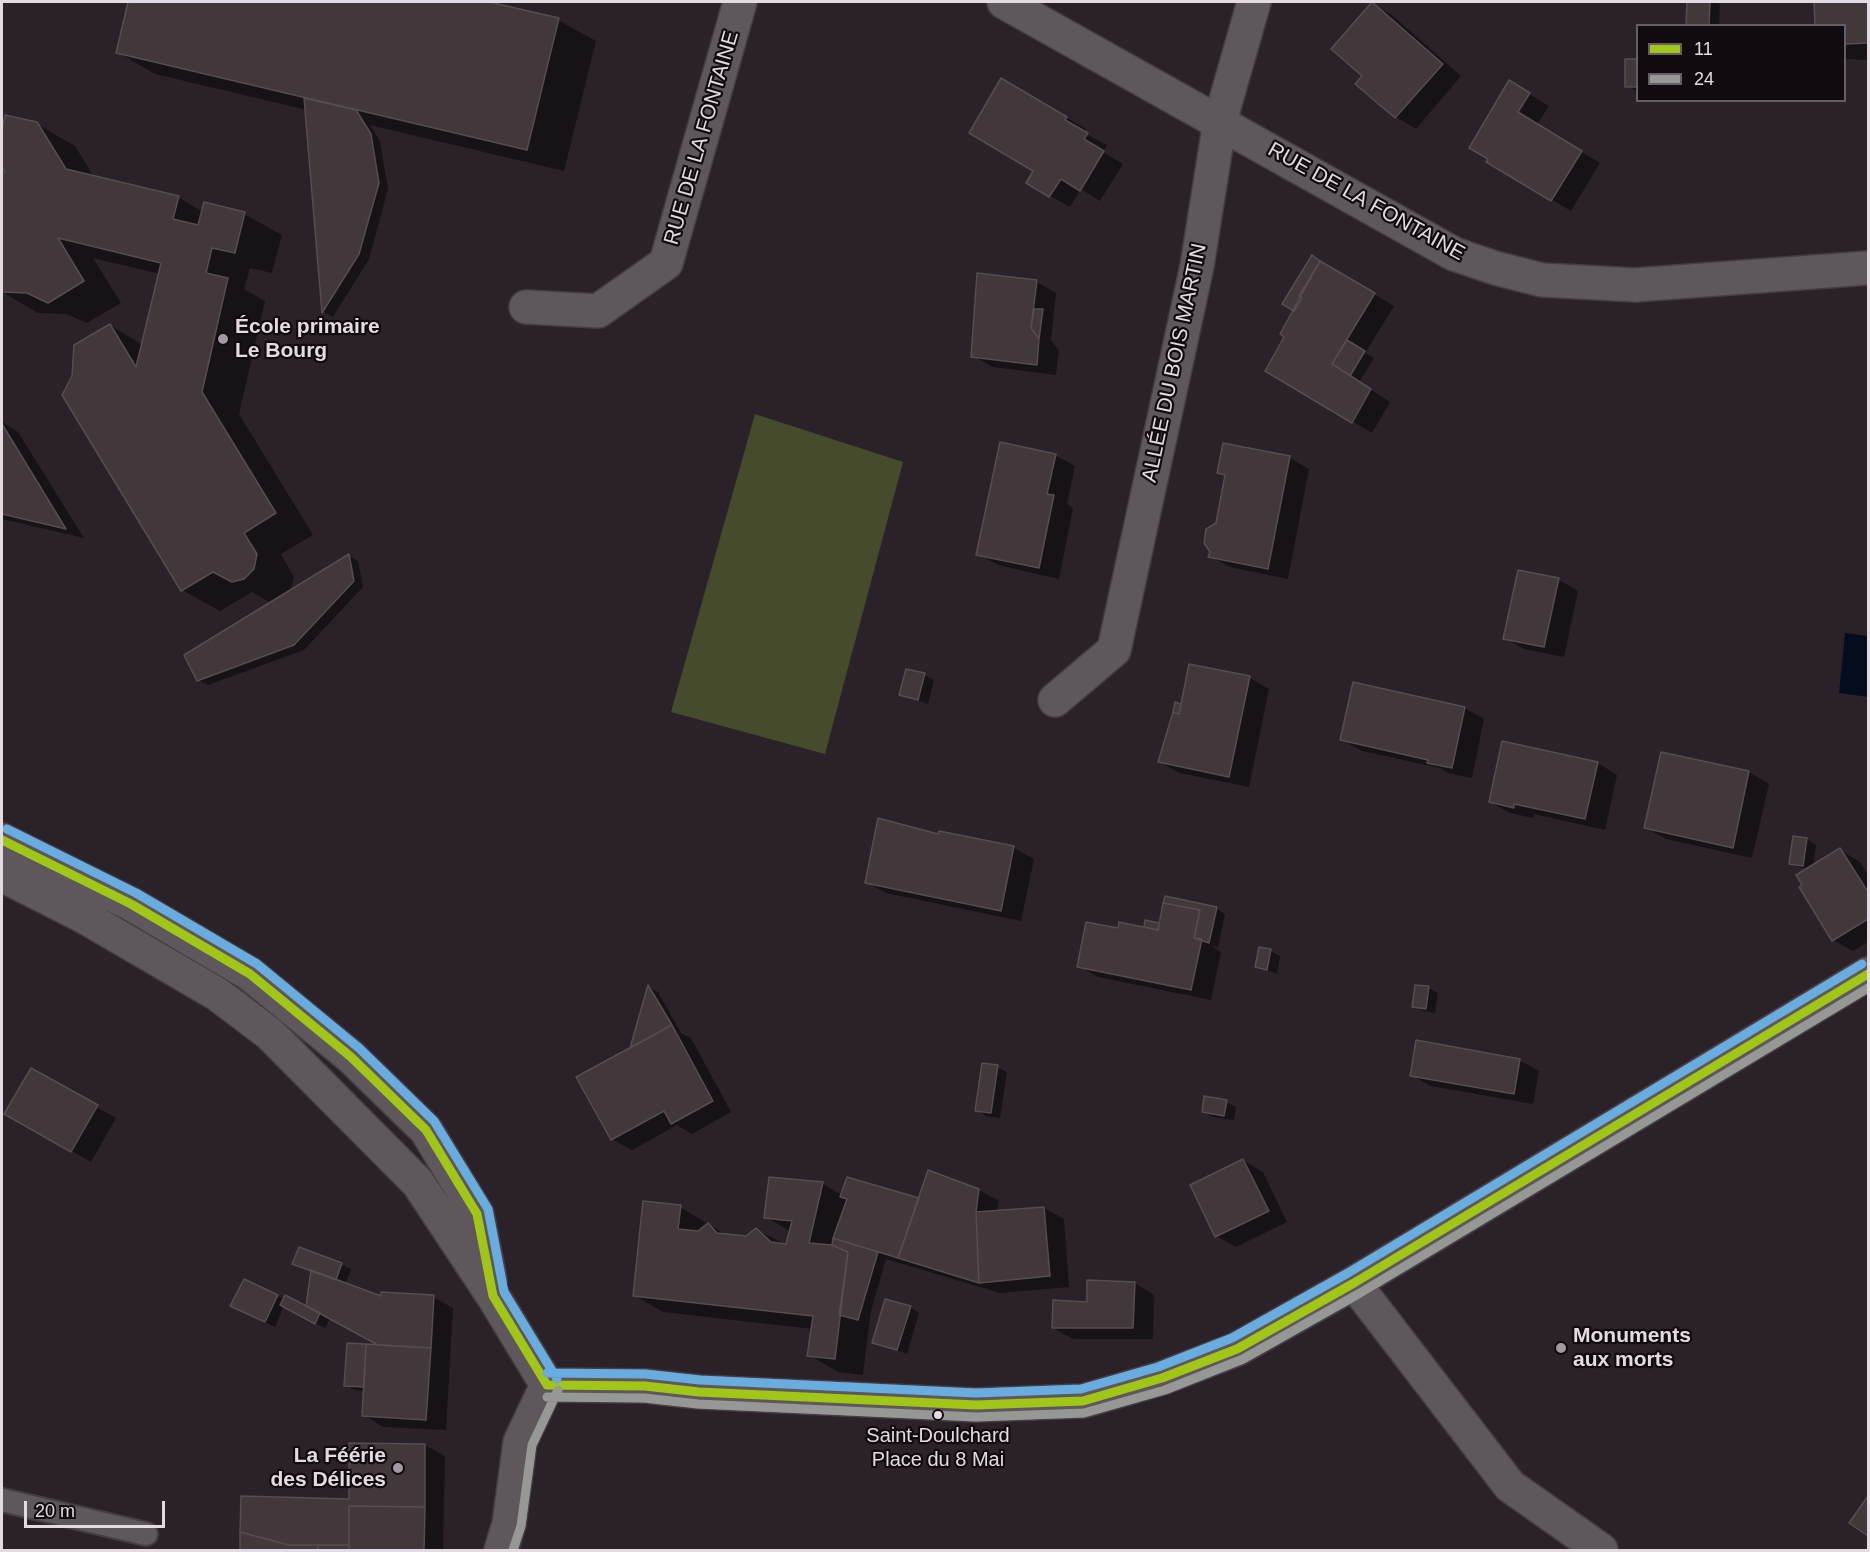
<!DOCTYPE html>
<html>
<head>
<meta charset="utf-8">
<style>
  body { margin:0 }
  #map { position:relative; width:1870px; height:1552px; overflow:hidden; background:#2a2228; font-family:Helvetica,sans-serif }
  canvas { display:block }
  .frame { position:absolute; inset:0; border:3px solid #e4dae2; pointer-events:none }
  .legend { position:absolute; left:1636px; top:24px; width:210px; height:78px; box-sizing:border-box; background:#110b11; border:2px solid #655e65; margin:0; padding:8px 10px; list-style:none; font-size:18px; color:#e4dae2 }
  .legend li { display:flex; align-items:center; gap:12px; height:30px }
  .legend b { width:30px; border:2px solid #655e65 }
  .scale { position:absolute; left:24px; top:1501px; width:141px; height:27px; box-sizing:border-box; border:3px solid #e4dae2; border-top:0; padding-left:8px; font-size:18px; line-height:21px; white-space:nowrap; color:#e4dae2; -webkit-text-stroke:4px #110b11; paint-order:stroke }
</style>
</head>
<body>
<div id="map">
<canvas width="1870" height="1552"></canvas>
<div class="frame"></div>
<ul class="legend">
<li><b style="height:8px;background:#a2c617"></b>11</li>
<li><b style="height:8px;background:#979796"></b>24</li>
</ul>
<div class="scale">20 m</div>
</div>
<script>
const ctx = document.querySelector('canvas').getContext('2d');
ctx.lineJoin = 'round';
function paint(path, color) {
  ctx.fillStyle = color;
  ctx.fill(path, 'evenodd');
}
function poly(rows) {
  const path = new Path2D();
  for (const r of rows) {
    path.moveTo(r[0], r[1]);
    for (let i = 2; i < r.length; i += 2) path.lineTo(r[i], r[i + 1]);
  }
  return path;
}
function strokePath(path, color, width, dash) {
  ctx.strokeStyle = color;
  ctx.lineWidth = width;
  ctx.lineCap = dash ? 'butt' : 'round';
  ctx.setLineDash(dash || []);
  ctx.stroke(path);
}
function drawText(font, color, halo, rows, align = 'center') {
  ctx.font = font + ' Helvetica,sans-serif';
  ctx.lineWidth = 4.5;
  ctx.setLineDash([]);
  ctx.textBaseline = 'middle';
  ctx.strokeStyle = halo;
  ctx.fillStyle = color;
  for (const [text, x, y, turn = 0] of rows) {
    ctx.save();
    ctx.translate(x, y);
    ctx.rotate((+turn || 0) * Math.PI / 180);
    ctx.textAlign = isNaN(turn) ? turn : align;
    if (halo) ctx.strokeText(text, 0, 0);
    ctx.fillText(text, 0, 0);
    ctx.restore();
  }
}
const green = poly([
  [755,414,903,462,825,754,671,712]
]);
const water = poly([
  [1845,633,1868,636,1868,697,1839,693]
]);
const shadow = poly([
  [129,2,482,2,558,20,596,41,564,171,370,125,380,141,388,189,369,259,333,317,324,312,307,110,155,74,117,52],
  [1689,2,1714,2,1720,4,1719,26,1687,26],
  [1816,2,1868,2,1868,60,1844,59,1844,26,1817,26],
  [1372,4,1392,15,1461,76,1416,129,1396,117,1357,84,1365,76],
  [1638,61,1638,92,1627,86],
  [1002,80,1086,129,1084,133,1107,145,1103,152,1123,164,1100,201,1081,189,1070,207,1028,183,1035,171],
  [1529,94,1549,106,1537,125,1600,163,1571,211,1488,162],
  [2,116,37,124,75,146,94,177,178,197,203,212,244,214,282,235,272,273,250,268,244,289,265,301,239,414,313,535,281,554,294,577,290,592,349,556,358,561,363,587,304,650,208,685,198,680,271,603,252,592,220,611,182,590,71,384,75,367,110,325,143,345,160,274,93,258,121,303,87,323,66,314,38,313,2,292,2,176,7,172,2,163],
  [1312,257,1394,306,1365,353,1374,358,1359,382,1390,402,1372,433,1352,421,1286,337,1295,310,1284,303],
  [1037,282,1056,293,1051,340,1059,351,1056,375,993,367,973,356],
  [2,422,18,432,84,538,2,519],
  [1055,455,1075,466,1067,504,1073,508,1059,579,998,565,978,554],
  [1290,458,1309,469,1288,579,1230,567,1210,556,1227,477,1219,473],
  [1519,572,1559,580,1578,591,1564,657,1524,649,1505,638],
  [1190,665,1250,678,1269,689,1249,787,1180,773,1160,762,1164,740,1168,741,1182,706],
  [924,675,934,680,928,704,901,695],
  [1465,708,1484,719,1472,778,1448,773,1440,768,1362,751,1342,740],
  [1662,754,1749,772,1769,784,1752,858,1666,839,1646,828],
  [1598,763,1617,775,1605,830,1534,814,1533,818,1510,813,1490,802],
  [879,820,916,828,925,833,939,836,940,833,1014,848,1034,859,1021,921,886,893,866,882],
  [1794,838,1807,839,1816,845,1813,866,1840,850,1860,862,1868,875,1868,942,1853,951,1833,940,1804,885,1807,870,1791,864],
  [1216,908,1225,914,1218,947,1211,946,1221,952,1211,1000,1098,977,1079,966,1119,930,1152,930,1146,926,1146,922,1161,925],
  [1270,951,1280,956,1277,974,1257,966],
  [649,987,658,992,681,1033,691,1038,731,1112,692,1134,677,1125,632,1150,612,1139,631,1049],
  [1428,988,1438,993,1435,1013,1423,1011,1413,1006],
  [1519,1060,1539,1071,1533,1104,1431,1086,1411,1075],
  [997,1067,1007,1072,1000,1118,986,1116,976,1110],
  [31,1070,116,1118,91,1162,6,1114],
  [1226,1102,1236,1107,1234,1120,1213,1117,1203,1112],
  [1243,1160,1263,1172,1287,1222,1236,1247,1216,1236],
  [770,1178,823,1184,842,1195,920,1200,979,1190,999,1201,997,1212,1044,1208,1064,1219,1069,1287,1000,1293,886,1259,871,1311,863,1375,838,1372,809,1355,813,1329,663,1312,634,1295,680,1207,728,1236,747,1238,756,1230,788,1245,791,1232,766,1217],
  [294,1263,341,1264,351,1269,345,1285,383,1299,433,1297,453,1308,446,1430,383,1427,364,1415,365,1391,355,1390,346,1385,366,1345,382,1345,330,1318,325,1328,284,1306,275,1327,241,1311,277,1296,307,1308,312,1272],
  [1135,1283,1154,1295,1153,1339,1073,1339,1053,1328,1088,1304],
  [910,1307,919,1313,907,1354,874,1342],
  [425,1445,445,1456,443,1550,241,1550,242,1498,350,1501]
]);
const building = poly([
  [128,2,489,2,559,18,527,150,116,53,128,2],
  [1372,2,1443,64,1395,118,1355,84,1362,76,1331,49,1372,2],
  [1687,2,1710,2,1709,26,1686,26,1687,2],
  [1814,2,1868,2,1868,43,1844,44,1844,26,1815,26,1814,2],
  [1625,59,1638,59,1638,87,1625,87,1625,59],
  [1001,78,1067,117,1065,120,1088,133,1084,139,1104,151,1080,191,1061,179,1049,197,1026,183,1033,171,969,133,1001,78],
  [1509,80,1530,93,1518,112,1582,151,1551,201,1486,162,1488,159,1469,148,1509,80],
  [304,98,356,110,371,134,379,183,359,254,322,313,304,98],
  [5,115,37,122,66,169,179,196,173,219,198,225,204,202,245,212,235,253,212,248,206,273,228,278,202,392,276,513,244,533,257,554,254,569,244,579,232,582,213,572,181,591,62,395,72,376,74,345,110,324,136,367,161,263,58,238,84,281,48,303,27,293,2,292,2,174,5,172,2,166,2,129,5,115],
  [1312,255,1320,261,1299,296,1302,298,1294,311,1282,304,1312,255],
  [1320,261,1375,293,1332,364,1371,389,1352,423,1265,371,1284,337,1280,334,1320,261],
  [977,273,1037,280,1031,328,1039,339,1037,365,971,357,977,273],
  [1034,309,1043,309,1039,339,1031,328,1034,309],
  [1347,340,1365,351,1350,376,1332,364,1347,340],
  [2,424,66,529,2,514,2,424],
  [1000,442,1056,454,1047,494,1054,495,1039,568,976,555,1000,442],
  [1223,443,1290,456,1268,569,1208,557,1210,552,1204,543,1206,529,1216,523,1225,475,1217,473,1223,443],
  [349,554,354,581,294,645,197,681,184,655,349,554],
  [1518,570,1559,578,1544,647,1503,639,1518,570],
  [1189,664,1250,676,1229,777,1158,762,1173,712,1179,714,1189,664],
  [906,669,925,673,918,700,899,695,906,669],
  [1353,682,1465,707,1452,768,1427,763,1428,760,1340,740,1353,682],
  [1175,702,1181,704,1179,714,1173,712,1175,702],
  [1502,741,1598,762,1585,819,1514,804,1514,808,1489,802,1502,741],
  [1661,752,1749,771,1733,848,1644,828,1661,752],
  [878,818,938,834,939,831,1014,846,1001,911,865,883,878,818],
  [1793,836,1807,838,1803,866,1789,864,1793,836],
  [1840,848,1868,892,1868,919,1832,941,1799,887,1802,885,1796,875,1840,848],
  [1165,896,1217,907,1209,943,1194,938,1200,910,1163,903,1165,896],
  [1163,903,1200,910,1194,938,1202,939,1191,990,1077,967,1086,922,1118,928,1119,922,1158,930,1163,903],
  [1145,920,1159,923,1158,930,1144,927,1145,920],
  [1259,947,1271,949,1267,970,1255,967,1259,947],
  [648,985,672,1025,630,1048,648,985],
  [1415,985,1429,986,1426,1009,1412,1007,1415,985],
  [672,1025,713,1101,671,1124,664,1111,611,1140,576,1077,672,1025],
  [1416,1040,1520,1059,1514,1094,1410,1076,1416,1040],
  [982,1063,998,1065,991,1113,975,1111,982,1063],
  [31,1068,98,1105,71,1152,4,1114,31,1068],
  [1204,1096,1227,1100,1224,1116,1202,1112,1204,1096],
  [1243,1159,1269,1211,1215,1237,1190,1185,1243,1159],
  [928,1170,979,1189,976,1212,979,1283,898,1258,928,1170],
  [769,1177,823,1182,809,1243,832,1245,848,1252,835,1359,807,1356,813,1316,633,1296,643,1201,681,1205,678,1229,698,1231,708,1223,717,1233,746,1236,756,1228,771,1242,786,1244,792,1221,764,1218,769,1177],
  [847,1177,919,1198,898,1258,833,1238,847,1199,840,1197,847,1177],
  [1044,1207,1050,1276,979,1283,976,1212,1044,1207],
  [833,1238,878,1252,858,1320,839,1315,848,1252,832,1245,833,1238],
  [299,1247,342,1263,336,1280,292,1264,299,1247],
  [311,1270,381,1296,381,1292,434,1295,431,1348,378,1345,306,1306,311,1270],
  [244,1279,278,1295,265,1322,230,1306,244,1279],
  [1087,1280,1135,1282,1133,1328,1052,1328,1053,1300,1087,1302,1087,1280],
  [285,1295,320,1313,315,1324,280,1305,285,1295],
  [885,1299,911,1306,897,1350,872,1343,885,1299],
  [347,1343,366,1344,364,1387,344,1386,347,1343],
  [366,1344,431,1348,426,1420,362,1416,366,1344],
  [349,1443,425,1444,425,1507,349,1506,349,1545,289,1545,240,1532,241,1496,349,1499,349,1443],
  [1868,1496,1868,1536,1849,1523,1868,1496],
  [349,1506,425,1507,424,1550,349,1550,349,1506],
  [240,1532,289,1545,318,1545,318,1550,240,1550,240,1532],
  [318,1545,349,1545,349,1550,318,1550,318,1545]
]);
const service = poly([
  [2,1500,146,1534]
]);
const minor = poly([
  [1004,2,1454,254,1495,268,1542,280,1635,285,1868,268],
  [526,307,598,311,666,263,740,2],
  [1055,700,1114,650,1197,266,1220,121,1254,2]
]);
const tertiary = poly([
  [2,840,131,904,250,974,351,1057,426,1130,477,1214,490,1280],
  [2,875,83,916,217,994,270,1034,418,1183,493,1296,547,1385],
  [1354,1283,1510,1486,1601,1550],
  [547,1385,645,1386,699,1392,976,1405,1083,1401,1162,1378,1237,1349,1354,1283,1868,974],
  [501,1550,509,1524,520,1442,547,1385]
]);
const bus1 = poly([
  [2,840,131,904,250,974,351,1057,426,1130,477,1214,493,1296,547,1385],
  [547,1385,645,1386,699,1392,976,1405,1083,1401,1162,1378,1237,1349,1354,1283,1868,974]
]);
const bus2 = poly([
  [547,1397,644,1398,698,1404,976,1417,1084,1413,1165,1390,1243,1359,1360,1293,1868,988],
  [513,1550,521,1526,532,1445,558,1390]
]);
const bus3 = poly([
  [7,829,136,893,257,964,359,1048,434,1121,488,1209,504,1292,557,1379],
  [547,1373,645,1374,700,1380,976,1393,1081,1389,1158,1367,1232,1338,1348,1273,1862,964]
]);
const markers = [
  [223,339,6,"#a39aa1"],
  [1561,1348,6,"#a39aa1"],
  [938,1415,5,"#e4dae2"],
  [398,1468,6,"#a39aa1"]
];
const busNames = [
  ["Saint-Doulchard",938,1436],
  ["Place du 8 Mai",938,1460]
];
const streetNames = [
  ["RUE DE LA FONTAINE",702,138,-74],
  ["RUE DE LA FONTAINE",1366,202,29],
  ["ALLÉE DU BOIS MARTIN",1175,363,-78]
];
const poiNames = [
  ["École primaire",235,327],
  ["Le Bourg",235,351],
  ["Monuments",1573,1336],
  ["aux morts",1573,1360],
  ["La Féérie",386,1456,"right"],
  ["des Délices",386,1480,"right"]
];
paint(green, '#464b2c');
paint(water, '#040d1d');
paint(shadow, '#0007');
paint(building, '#42373a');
strokePath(building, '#564d50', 1.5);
strokePath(service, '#443d43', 26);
strokePath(minor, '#443d43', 36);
strokePath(tertiary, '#443d43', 36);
strokePath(service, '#5e585d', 22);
strokePath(minor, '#5e585d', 33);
strokePath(tertiary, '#5e585d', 33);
strokePath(bus1, '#a2c617', 9);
strokePath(bus2, '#979796', 9);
strokePath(bus3, '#69acdf', 9);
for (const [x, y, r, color] of markers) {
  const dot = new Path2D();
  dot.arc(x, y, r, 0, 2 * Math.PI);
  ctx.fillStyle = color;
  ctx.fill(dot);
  strokePath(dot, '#110b11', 2);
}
drawText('20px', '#e4dae2', '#110b11', busNames);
drawText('21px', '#e4dae2', '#110b11', streetNames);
drawText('bold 21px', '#e4dae2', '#110b11', poiNames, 'left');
</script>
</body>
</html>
